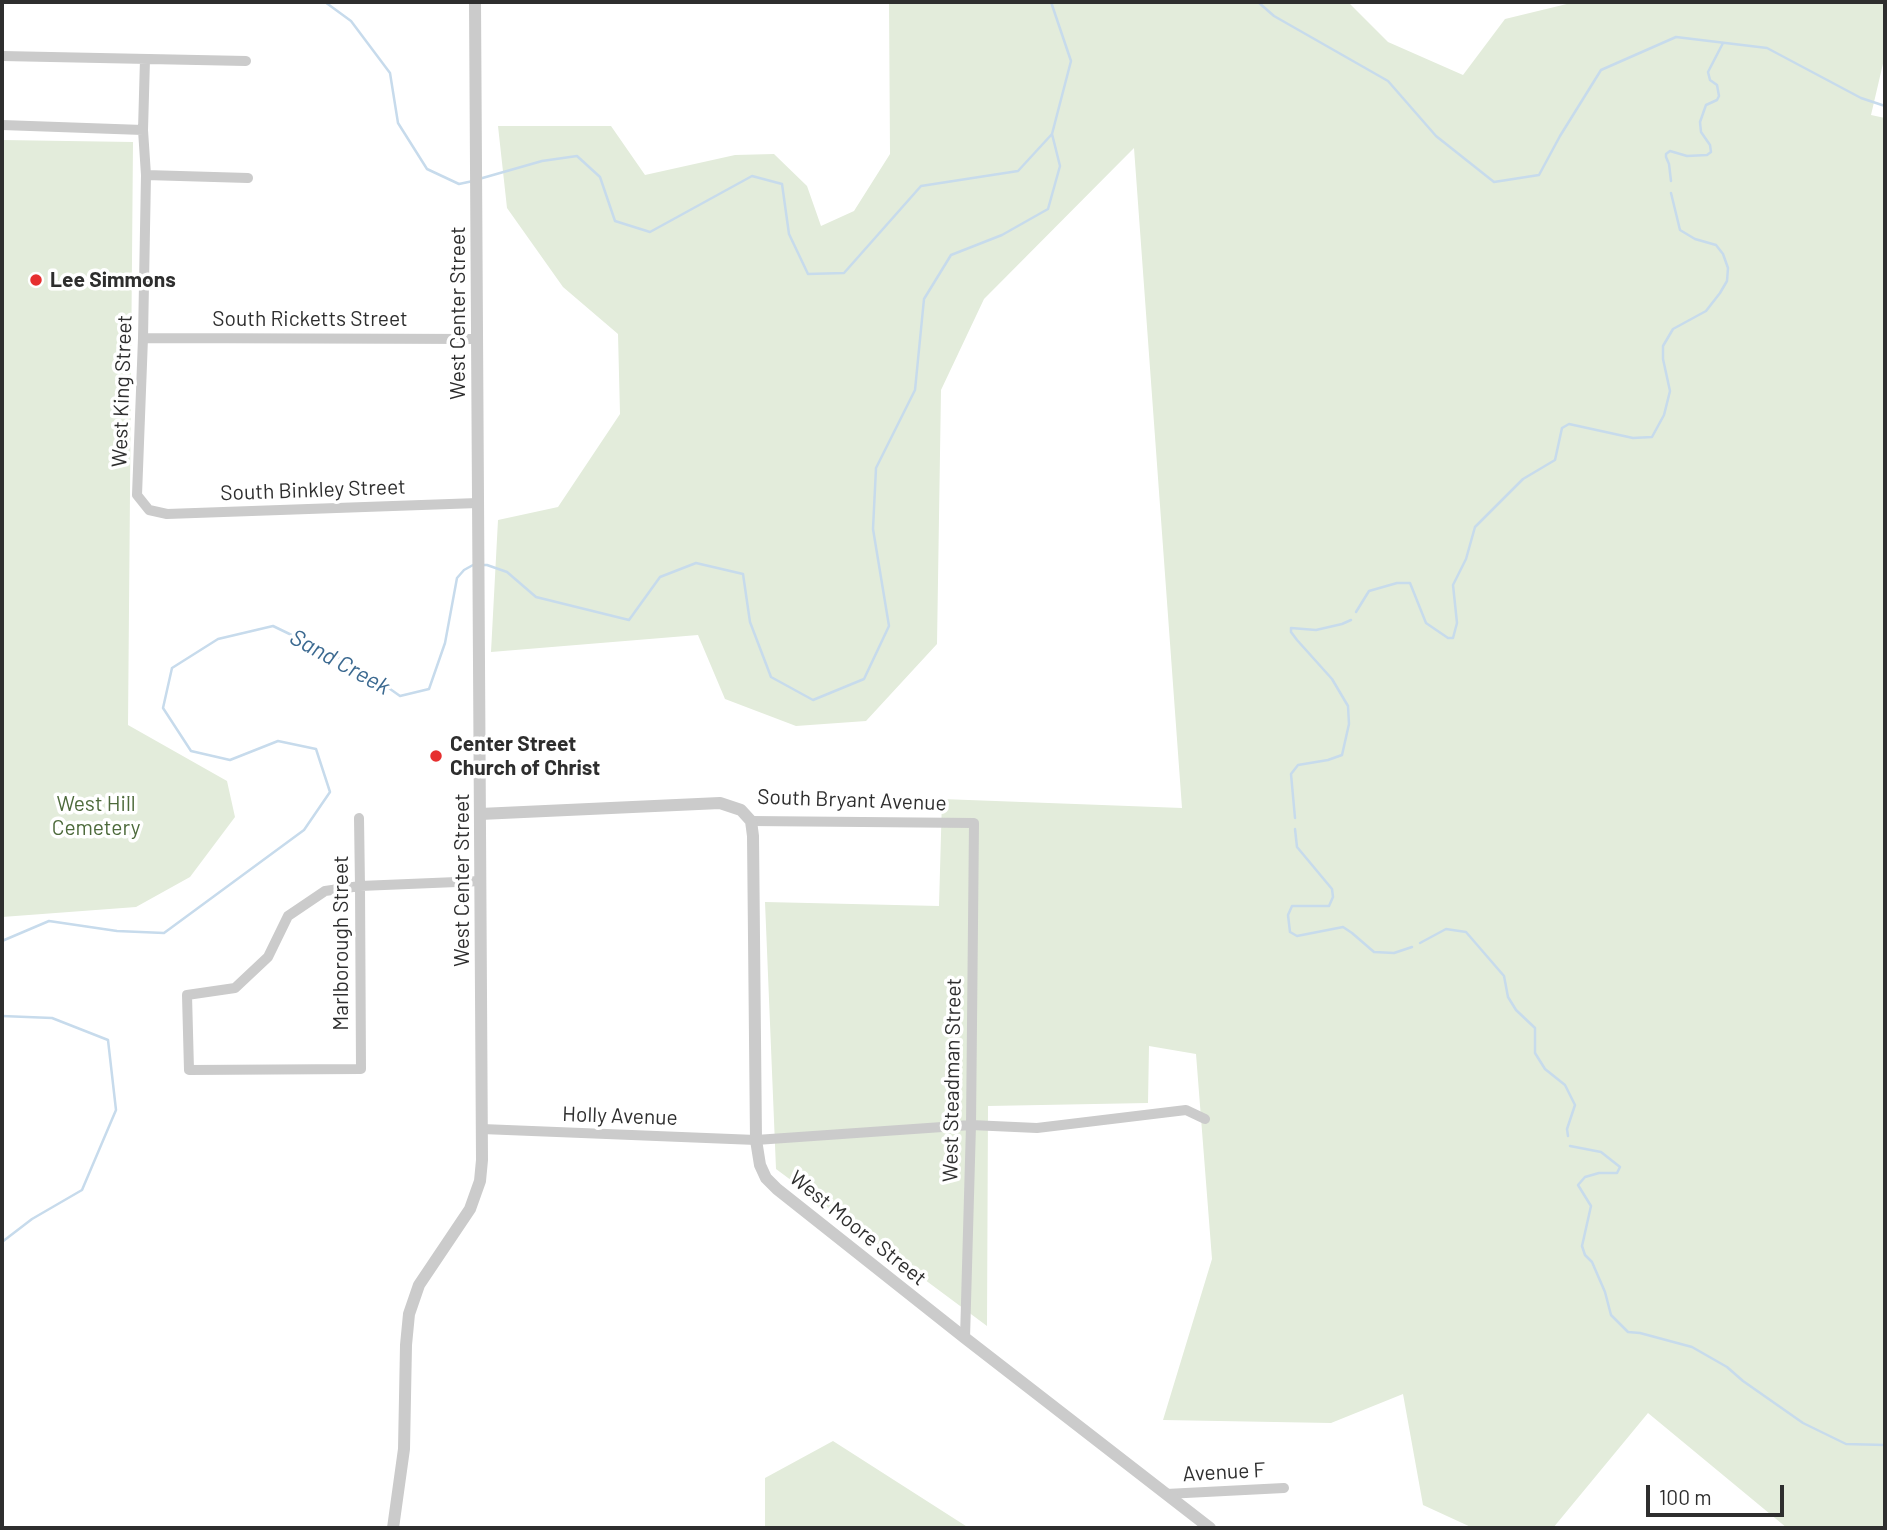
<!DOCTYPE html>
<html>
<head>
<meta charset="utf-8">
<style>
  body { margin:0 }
  #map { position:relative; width:1887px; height:1530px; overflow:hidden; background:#fff; font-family:Barlow,sans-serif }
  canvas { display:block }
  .frame { position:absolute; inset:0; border:4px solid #2e2e2e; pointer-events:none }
  .scale { position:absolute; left:1646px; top:1485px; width:138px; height:32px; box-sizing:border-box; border:4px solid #2e2e2e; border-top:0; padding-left:9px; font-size:21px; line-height:24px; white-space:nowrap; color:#2e2e2e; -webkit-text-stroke:5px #fff; paint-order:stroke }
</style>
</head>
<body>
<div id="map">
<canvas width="1887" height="1530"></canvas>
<div class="frame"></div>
<div class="scale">100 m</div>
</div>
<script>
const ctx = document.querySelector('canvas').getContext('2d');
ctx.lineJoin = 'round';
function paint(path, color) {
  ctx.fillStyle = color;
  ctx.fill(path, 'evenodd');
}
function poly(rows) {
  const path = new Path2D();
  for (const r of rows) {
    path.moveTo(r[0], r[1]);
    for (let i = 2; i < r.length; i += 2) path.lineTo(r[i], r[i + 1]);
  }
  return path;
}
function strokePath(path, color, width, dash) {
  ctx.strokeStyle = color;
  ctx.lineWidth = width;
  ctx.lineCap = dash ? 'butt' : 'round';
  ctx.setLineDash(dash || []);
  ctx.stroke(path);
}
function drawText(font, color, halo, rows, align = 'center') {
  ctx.font = font + ' Barlow,sans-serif';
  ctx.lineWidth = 7;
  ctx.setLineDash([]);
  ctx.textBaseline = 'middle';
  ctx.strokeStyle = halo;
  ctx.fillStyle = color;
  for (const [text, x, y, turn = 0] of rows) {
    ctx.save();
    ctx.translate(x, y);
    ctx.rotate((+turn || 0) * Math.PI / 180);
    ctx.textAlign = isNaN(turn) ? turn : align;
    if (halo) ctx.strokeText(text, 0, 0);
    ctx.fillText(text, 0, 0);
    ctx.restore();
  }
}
const green = poly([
  [889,2,1348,2,1388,42,1463,75,1505,19,1575,2,1815,2,1885,4,1885,55,1871,115,1885,118,1885,1528,1787,1528,1648,1413,1553,1528,1473,1528,1423,1505,1403,1394,1331,1423,1163,1420,1212,1259,1196,1054,1149,1046,1148,1103,988,1106,987,1326,776,1169,765,902,939,906,942,799,1182,808,1134,148,984,299,941,390,937,644,866,721,796,726,725,699,698,635,491,652,498,520,558,507,620,414,618,334,563,287,507,208,498,126,611,126,645,175,735,155,774,154,807,186,821,226,854,211,890,154],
  [2,140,133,142,128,725,227,781,235,817,190,877,136,907,2,917],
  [833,1441,969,1528,765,1528,765,1478]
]);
const stream = poly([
  [325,2,351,21,390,73,398,123,427,169,459,184,473,181],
  [1258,2,1274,16,1388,81,1436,136,1494,182,1539,175,1560,136,1601,70,1676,37,1767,48,1861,98,1885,106],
  [479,179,542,161,577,156,600,177,615,221,650,232,752,176,782,184,789,234,808,274,844,273,921,186,1018,171,1052,134,1071,61,1051,2],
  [1671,181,1669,164,1666,157,1666,154,1670,151,1687,156,1707,155,1711,152,1710,145,1701,132,1700,122,1706,105,1717,100,1719,96,1717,85,1710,80,1708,72,1723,43],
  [483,565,487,565,507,572,536,597,629,620,660,577,696,563,743,574,750,622,771,677,813,700,864,679,889,626,873,529,876,468,915,390,924,299,951,255,1002,235,1048,209,1060,166,1052,134],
  [1356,612,1369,591,1397,583,1410,583,1426,623,1448,638,1453,638,1457,623,1453,585,1466,559,1475,527,1523,479,1555,460,1562,428,1569,424,1633,438,1652,437,1664,415,1670,391,1663,359,1663,346,1673,329,1706,311,1720,293,1727,281,1728,268,1723,254,1716,245,1695,239,1680,230,1671,193],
  [1295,818,1291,774,1298,765,1328,760,1342,755,1349,724,1348,706,1332,679,1297,640,1291,632,1291,628,1316,630,1342,624,1351,620],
  [1295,829,1297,847,1332,889,1333,897,1329,906,1292,906,1288,915,1290,932,1297,936,1343,927,1352,933,1374,952,1394,953,1412,947],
  [2,941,49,921,117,931,164,933,304,830,330,792,316,749,278,741,230,760,191,751,163,708,172,668,218,639,273,626,362,669,400,696,429,689,445,643,457,578,464,570,473,565],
  [1420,943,1446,929,1466,932,1504,976,1508,997,1516,1010,1535,1028,1535,1053,1545,1069,1565,1085,1575,1105,1567,1129,1568,1136],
  [2,1016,52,1018,108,1040,116,1110,82,1190,32,1219,2,1242],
  [1570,1146,1601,1152,1620,1167,1617,1173,1599,1173,1585,1177,1578,1185,1591,1206,1582,1246,1585,1255,1592,1262,1605,1292,1611,1315,1628,1332,1640,1333,1692,1347,1727,1367,1743,1381,1803,1423,1846,1444,1885,1445]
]);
const minor = poly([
  [2,56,246,61],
  [145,59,143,130,146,175,143,338,137,495,149,510,167,514,478,503],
  [2,125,143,130],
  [146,175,248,178],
  [143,338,477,339],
  [359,818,360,886,361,1069,189,1070,187,995,235,988,268,957,288,916,325,891,360,886,481,881],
  [751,821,974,823,971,1125,965,1338],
  [482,1129,756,1140,971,1125,1037,1128,1186,1110,1205,1119],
  [1166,1494,1284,1488]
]);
const tertiary = poly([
  [480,814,720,803,741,810,751,821,753,836,756,1140,760,1165,766,1178,777,1189,965,1338,1210,1528],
  [393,1528,404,1449,406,1345,409,1314,419,1285,470,1209,480,1181,482,1160,475,2]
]);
const markers = [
  [36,280,7,"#e62f2f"],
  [436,756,7,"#e62f2f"]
];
const poiNames = [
  ["Lee Simmons",50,280],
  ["Center Street",450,744],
  ["Church of Christ",450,768]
];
const streetNames = [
  ["West Center Street",458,313,-90],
  ["South Ricketts Street",310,319],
  ["West King Street",122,391,-88],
  ["South Binkley Street",313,490,-2],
  ["South Bryant Avenue",852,800,2],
  ["West Center Street",462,880,-90],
  ["Marlborough Street",341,943,-90],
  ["West Steadman Street",952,1080,-89],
  ["Holly Avenue",620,1116,2],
  ["West Moore Street",858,1228,39],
  ["Avenue F",1224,1472,-3]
];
const parkNames = [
  ["West Hill",96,804],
  ["Cemetery",96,828]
];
const waterNames = [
  ["Sand Creek",340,662,29]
];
paint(green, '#e3ecdb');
strokePath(stream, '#c7dbec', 2.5);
strokePath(minor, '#cbcbcb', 10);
strokePath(tertiary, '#cbcbcb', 12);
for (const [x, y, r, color] of markers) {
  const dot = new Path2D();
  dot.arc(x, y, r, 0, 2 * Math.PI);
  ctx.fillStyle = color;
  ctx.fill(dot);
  strokePath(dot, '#fff', 2.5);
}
drawText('bold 21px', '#2e2e2e', '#fff', poiNames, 'left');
drawText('21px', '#2e2e2e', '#fff', streetNames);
drawText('21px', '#4d6a3b', '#fff', parkNames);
drawText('italic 23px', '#3b6990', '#fff', waterNames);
</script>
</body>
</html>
